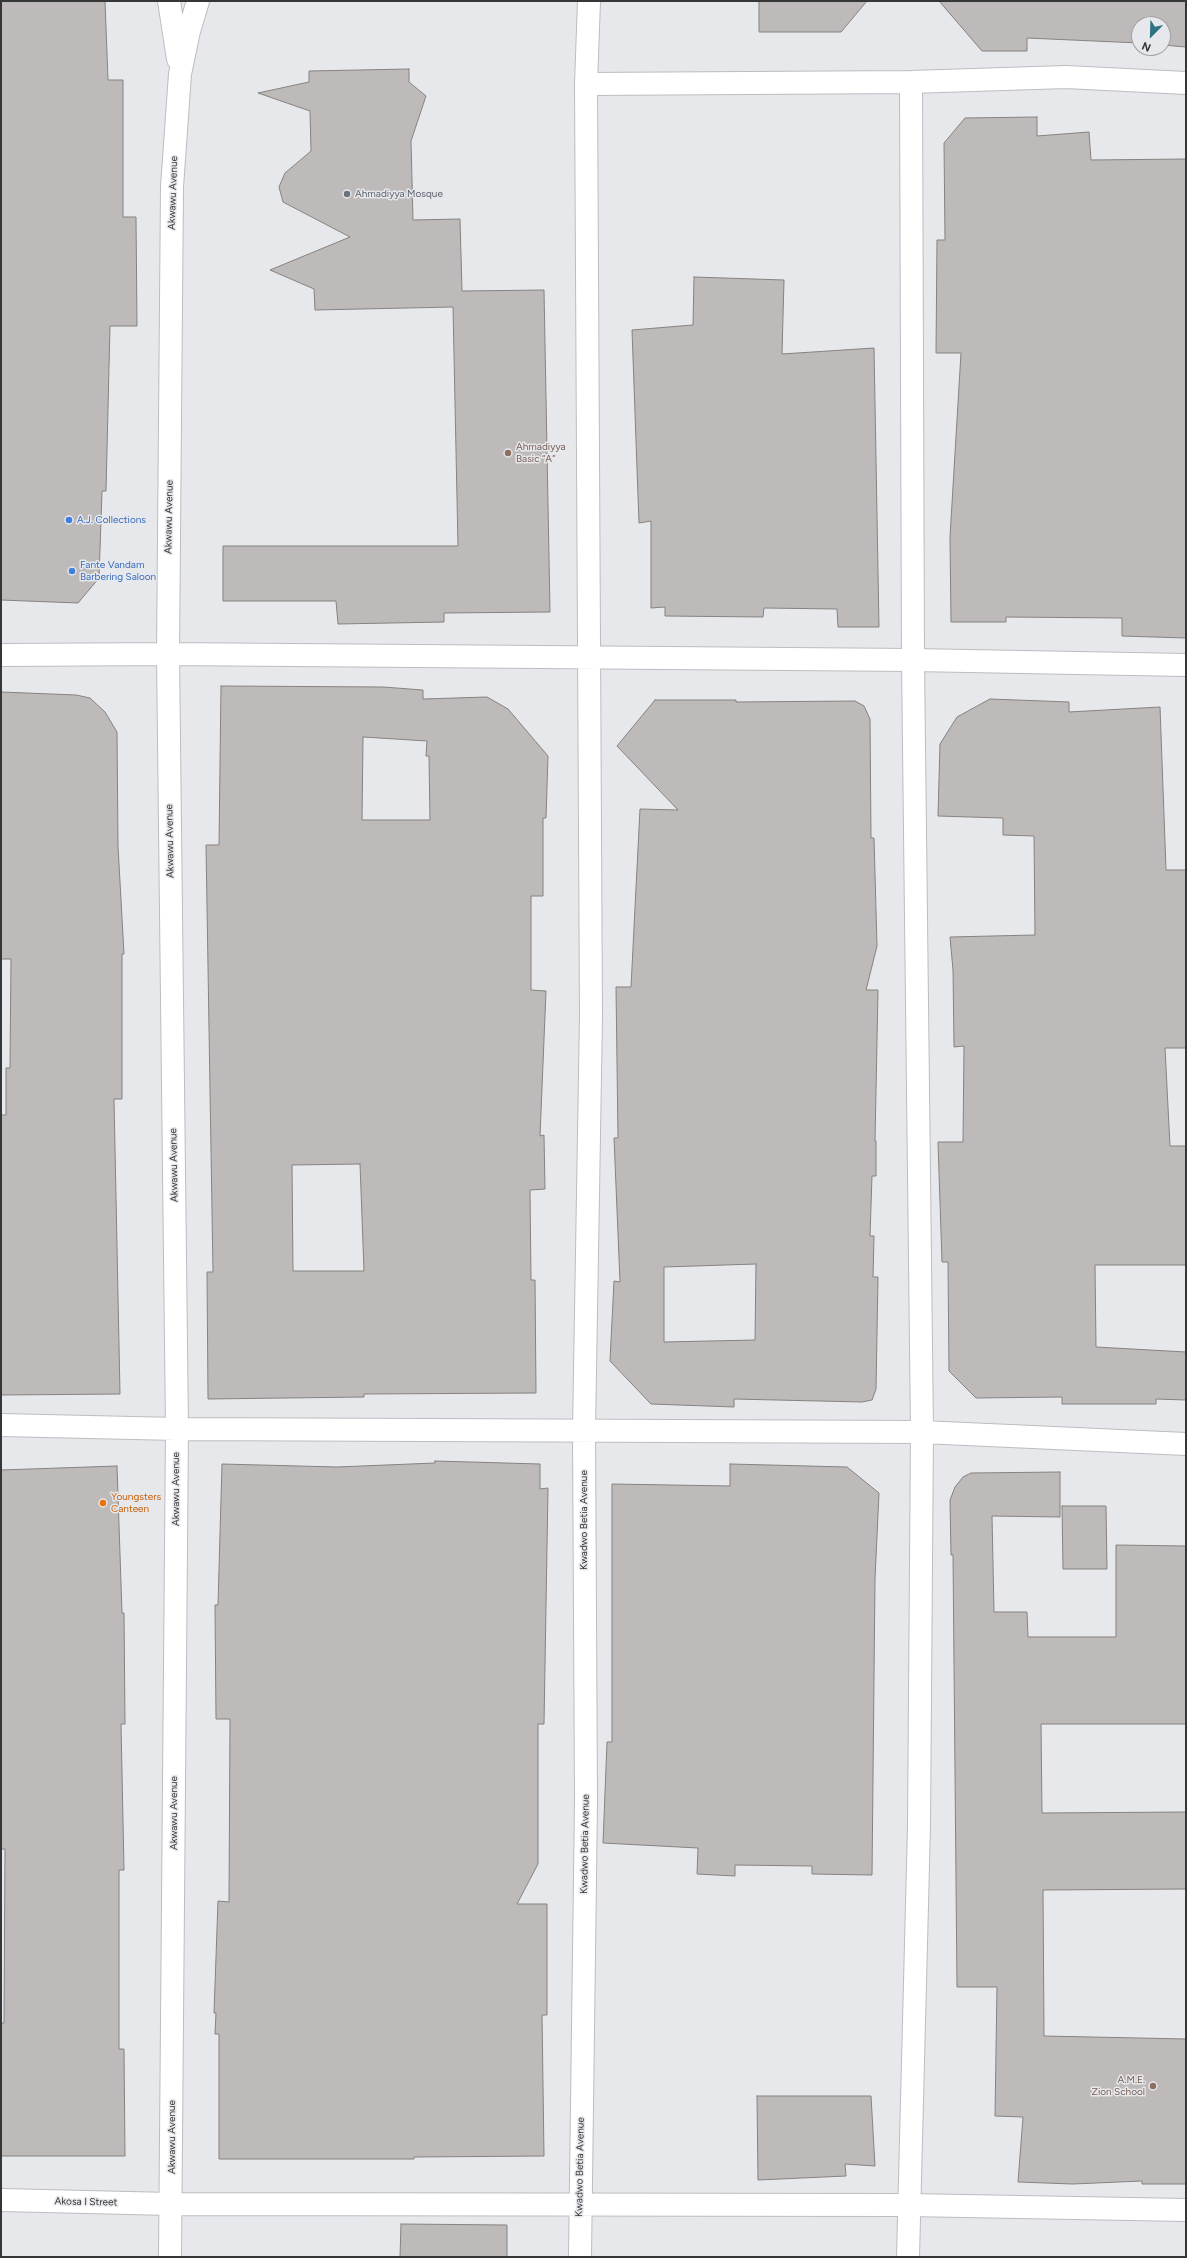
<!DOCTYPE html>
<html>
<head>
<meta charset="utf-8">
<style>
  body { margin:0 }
  #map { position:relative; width:1187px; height:2258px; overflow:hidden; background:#e7e8ec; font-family:Figtree,sans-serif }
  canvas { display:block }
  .frame { position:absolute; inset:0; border:2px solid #353637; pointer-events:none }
  .north { position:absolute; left:1131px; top:16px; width:40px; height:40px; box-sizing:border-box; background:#e7e8ec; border:1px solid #a0a1a4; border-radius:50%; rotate:203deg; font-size:11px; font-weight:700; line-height:16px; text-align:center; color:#353637 }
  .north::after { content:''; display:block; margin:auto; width:14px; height:18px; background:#2d7381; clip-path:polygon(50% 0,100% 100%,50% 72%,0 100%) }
</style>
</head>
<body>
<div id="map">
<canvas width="1187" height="2258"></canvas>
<div class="frame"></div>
<div class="north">N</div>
</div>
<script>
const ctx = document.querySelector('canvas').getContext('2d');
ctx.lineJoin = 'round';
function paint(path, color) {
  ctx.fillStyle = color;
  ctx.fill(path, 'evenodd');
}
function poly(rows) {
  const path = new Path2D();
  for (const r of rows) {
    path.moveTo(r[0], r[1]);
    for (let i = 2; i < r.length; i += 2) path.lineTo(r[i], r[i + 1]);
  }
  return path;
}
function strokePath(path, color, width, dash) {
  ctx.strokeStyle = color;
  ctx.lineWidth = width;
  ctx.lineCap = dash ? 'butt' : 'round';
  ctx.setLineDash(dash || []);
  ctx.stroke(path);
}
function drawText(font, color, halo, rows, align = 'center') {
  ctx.font = font + ' Figtree,sans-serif';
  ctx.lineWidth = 3;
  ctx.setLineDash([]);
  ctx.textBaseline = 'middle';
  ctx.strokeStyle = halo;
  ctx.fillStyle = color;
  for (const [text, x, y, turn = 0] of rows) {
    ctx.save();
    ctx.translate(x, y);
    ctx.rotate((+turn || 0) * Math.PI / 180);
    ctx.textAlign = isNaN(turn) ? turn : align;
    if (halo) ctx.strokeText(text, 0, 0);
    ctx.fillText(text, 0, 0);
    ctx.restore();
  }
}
const building = poly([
  [1,1,105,1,108,80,123,80,123,217,136,217,137,326,110,326,106,491,102,491,99,578,78,603,1,600,1,1],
  [759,1,867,1,841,32,759,32,759,1],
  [939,1,1186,1,1186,47,1163,45,1163,24,1139,24,1139,43,1027,38,1027,51,982,51,939,1],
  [409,69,409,82,426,96,411,141,413,220,460,219,462,291,544,290,550,612,444,613,444,622,338,624,336,601,223,601,223,546,458,546,453,307,315,310,314,289,270,270,350,237,283,202,279,187,285,173,311,151,310,111,258,93,309,82,309,71,409,69],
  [1037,117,1037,136,1089,132,1091,160,1186,159,1186,638,1122,636,1122,618,1006,617,1006,622,951,622,950,537,961,353,936,353,937,240,945,240,944,143,965,118,1037,117],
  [694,277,784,280,782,354,874,348,879,627,838,627,837,609,764,608,763,617,665,616,665,607,651,608,651,521,639,523,632,330,693,325,694,277],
  [221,686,383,687,423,690,423,699,487,697,508,709,548,756,546,818,543,818,543,896,531,896,531,990,546,991,540,1136,544,1135,545,1189,530,1190,531,1280,535,1280,536,1393,364,1394,364,1397,208,1399,207,1272,213,1272,206,845,219,845,221,686],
  [363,737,427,741,426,756,429,756,430,820,362,820,363,737],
  [360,1164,364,1271,293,1271,292,1165,360,1164],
  [1,692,76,695,90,698,105,712,117,732,118,846,124,954,122,954,122,1099,114,1099,120,1394,1,1395,1,1115,6,1115,6,1068,10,1068,11,959,1,959,1,692],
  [990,699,1069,702,1069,712,1160,707,1166,870,1186,870,1186,1048,1165,1048,1170,1146,1186,1146,1186,1265,1095,1265,1096,1347,1186,1352,1186,1400,1156,1399,1156,1404,1062,1404,1062,1397,976,1398,949,1371,948,1262,942,1262,938,1142,963,1142,964,1046,954,1047,953,970,950,937,1035,935,1034,836,1003,835,1003,818,938,816,940,744,957,717,990,699],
  [655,700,736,700,736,702,855,701,864,706,870,719,871,838,874,838,877,946,866,990,878,990,875,1141,876,1141,876,1176,872,1176,870,1236,874,1236,873,1277,878,1277,876,1389,872,1400,862,1402,734,1399,734,1407,651,1404,610,1361,614,1281,620,1282,614,1138,618,1138,616,987,631,987,640,809,678,810,617,746,655,700],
  [756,1264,755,1340,664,1342,664,1267,756,1264],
  [435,1461,540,1464,540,1489,548,1488,544,1724,538,1724,538,1864,517,1904,547,1904,547,2015,542,2015,544,2156,414,2157,414,2159,219,2159,219,2034,215,2034,216,2013,214,2013,218,1901,229,1902,230,1719,216,1719,215,1605,218,1605,222,1464,337,1467,435,1463,435,1461],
  [730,1464,847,1467,879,1493,875,1579,872,1875,812,1874,812,1866,735,1865,735,1876,697,1874,698,1848,603,1843,607,1742,612,1742,612,1484,730,1486,730,1464],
  [117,1466,122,1613,124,1613,125,1724,121,1724,124,1870,119,1870,119,2049,124,2049,125,2156,1,2156,1,2023,4,2023,5,1849,1,1849,1,1470,117,1466],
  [1060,1472,1060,1517,992,1516,994,1612,1027,1612,1028,1637,1116,1637,1116,1545,1186,1546,1186,1724,1041,1724,1042,1813,1186,1812,1186,1889,1043,1890,1044,2036,1186,2039,1186,2184,1142,2184,1142,2181,1073,2184,1018,2182,1023,2117,995,2116,997,1987,957,1987,953,1555,951,1555,950,1500,955,1487,963,1477,971,1473,1060,1472],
  [1062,1506,1106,1506,1107,1569,1063,1569,1062,1506],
  [757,2096,871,2096,875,2166,845,2164,846,2176,758,2180,757,2096],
  [401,2224,507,2225,507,2257,400,2257,401,2224]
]);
const minor = poly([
  [169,1,178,59],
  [586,84,911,82,1066,77,1186,83],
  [1,655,168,654,913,660,1186,665],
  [1,1425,177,1429,922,1432,1186,1444],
  [1,2200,171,2204,908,2205,1186,2210],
  [170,2257,177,1429,168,654,172,187,180,74,189,31,198,1],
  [580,2257,586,1801,584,1430,591,1016,586,84,589,1],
  [908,2257,919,1826,922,1432,913,660,911,82]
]);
const markers = [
  [347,194,4,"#6b7280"],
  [508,453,4,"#8d6e63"],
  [69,520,4,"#3f7fe0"],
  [72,571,4,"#3f7fe0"],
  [103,1503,4,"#e8710a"],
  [1153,2086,4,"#8d6e63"]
];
const streetNames = [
  ["Akwawu Avenue",173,193,-88],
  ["Akwawu Avenue",169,517,-89],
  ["Akwawu Avenue",170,841,-91],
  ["Akwawu Avenue",174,1165,-91],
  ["Akwawu Avenue",176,1489,-90],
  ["Kwadwo Betia Avenue",584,1520,-90],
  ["Akwawu Avenue",174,1813,-90],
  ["Kwadwo Betia Avenue",585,1844,-89],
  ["Akwawu Avenue",172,2137,-90],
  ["Kwadwo Betia Avenue",580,2167,-89],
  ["Akosa I Street",86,2202,1]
];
const worshipNames = [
  ["Ahmadiyya Mosque",355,194]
];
const educationNames = [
  ["Ahmadiyya",516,447],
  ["Basic “A”",516,459],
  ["A.M.E.",1145,2080,"right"],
  ["Zion School",1145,2092,"right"]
];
const shopNames = [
  ["A.J. Collections",77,520],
  ["Fante Vandam",80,565],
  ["Barbering Saloon",80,577]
];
const foodNames = [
  ["Youngsters",111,1497],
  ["Canteen",111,1509]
];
paint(building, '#bebab9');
strokePath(building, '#858280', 1);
strokePath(minor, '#bdbdc1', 24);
strokePath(minor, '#fff', 22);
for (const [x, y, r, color] of markers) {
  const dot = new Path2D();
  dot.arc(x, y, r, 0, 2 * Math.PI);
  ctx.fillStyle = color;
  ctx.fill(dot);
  strokePath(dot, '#e7e8ec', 1.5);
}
drawText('10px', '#353637', '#e7e8ec', streetNames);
drawText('10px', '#5b616d', '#e7e8ec', worshipNames, 'left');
drawText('10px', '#785e54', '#e7e8ec', educationNames, 'left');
drawText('10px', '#366cbe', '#e7e8ec', shopNames, 'left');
drawText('10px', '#c56008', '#e7e8ec', foodNames, 'left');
</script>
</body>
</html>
